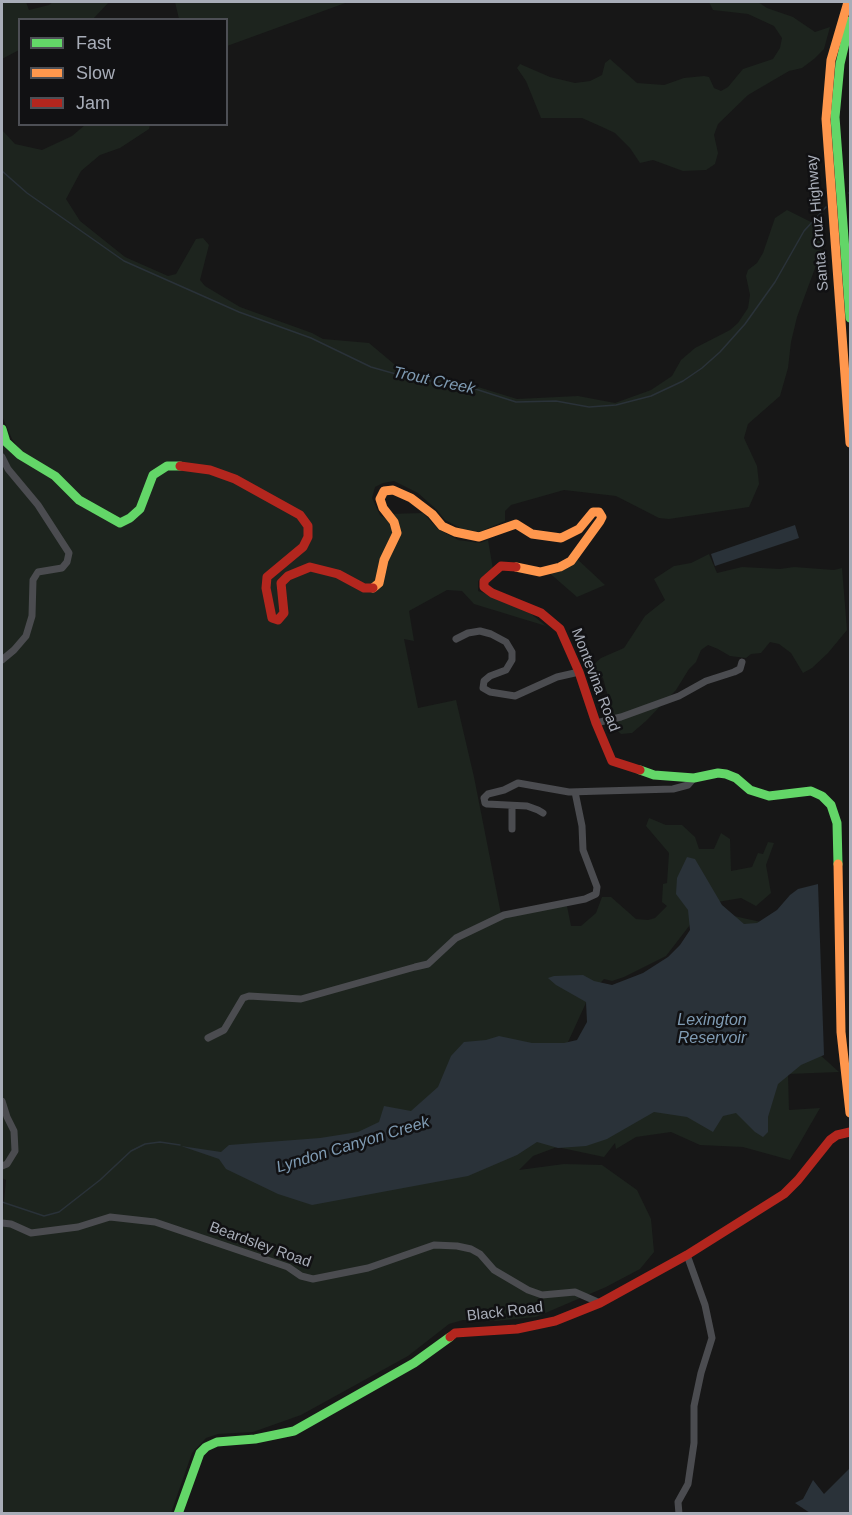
<!DOCTYPE html>
<html>
<head>
<meta charset="utf-8">
<style>
  body { margin:0 }
  #map { position:relative; width:852px; height:1515px; overflow:hidden; background:#171717; font-family:Helvetica,sans-serif }
  canvas { display:block }
  .frame { position:absolute; inset:0; border:3px solid #a8adb8; pointer-events:none }
  .legend { position:absolute; left:18px; top:18px; width:210px; height:108px; box-sizing:border-box; background:#111113; border:2px solid #4d4f55; margin:0; padding:8px 10px; list-style:none; font-size:18px; color:#a8adb8 }
  .legend li { display:flex; align-items:center; gap:12px; height:30px }
  .legend b { width:30px; border:2px solid #4d4f55 }
</style>
</head>
<body>
<div id="map">
<canvas width="852" height="1515"></canvas>
<div class="frame"></div>
<ul class="legend">
<li><b style="height:8px;background:#63d668"></b>Fast</li>
<li><b style="height:8px;background:#ff974d"></b>Slow</li>
<li><b style="height:8px;background:#b3261e"></b>Jam</li>
</ul>
</div>
<script>
const ctx = document.querySelector('canvas').getContext('2d');
ctx.lineJoin = 'round';
function paint(path, color) {
  ctx.fillStyle = color;
  ctx.fill(path, 'evenodd');
}
function poly(rows) {
  const path = new Path2D();
  for (const r of rows) {
    path.moveTo(r[0], r[1]);
    for (let i = 2; i < r.length; i += 2) path.lineTo(r[i], r[i + 1]);
  }
  return path;
}
function strokePath(path, color, width, dash) {
  ctx.strokeStyle = color;
  ctx.lineWidth = width;
  ctx.lineCap = dash ? 'butt' : 'round';
  ctx.setLineDash(dash || []);
  ctx.stroke(path);
}
function drawText(font, color, halo, rows, align = 'center') {
  ctx.font = font + ' Helvetica,sans-serif';
  ctx.lineWidth = 5;
  ctx.setLineDash([]);
  ctx.textBaseline = 'middle';
  ctx.strokeStyle = halo;
  ctx.fillStyle = color;
  for (const [text, x, y, turn = 0] of rows) {
    ctx.save();
    ctx.translate(x, y);
    ctx.rotate((+turn || 0) * Math.PI / 180);
    ctx.textAlign = isNaN(turn) ? turn : align;
    if (halo) ctx.strokeText(text, 0, 0);
    ctx.fillText(text, 0, 0);
    ctx.restore();
  }
}
const green = poly([
  [2,2,26,2,29,10,49,5,53,2,109,2,93,19,20,20,19,50,2,59],
  [175,2,348,2,227,46,226,20,179,19],
  [709,2,758,2,767,8,793,17,815,32,830,27,824,49,814,59,802,68,789,71,748,95,718,124,714,135,718,153,715,164,706,170,683,171,653,160,640,163,630,148,615,133,600,126,582,118,541,118,526,81,517,68,520,64,550,77,575,83,590,81,602,75,605,63,610,59,637,83,664,85,684,78,704,76,709,77,714,88,721,91,728,87,743,69,773,59,780,48,782,38,774,26,748,14,713,10],
  [85,125,150,125,149,129,120,148,100,155,81,171,66,199,80,221,125,257,168,276,176,274,196,239,203,238,209,245,200,280,205,286,240,307,312,333,323,339,369,343,394,364,406,370,423,376,465,383,517,399,578,396,615,403,651,390,672,376,681,360,695,348,730,330,738,323,748,308,750,295,746,276,748,270,757,263,763,253,775,218,787,210,817,225,824,237,821,252,797,317,791,342,788,368,780,396,748,424,744,438,757,466,759,484,749,507,669,519,659,518,616,496,564,490,511,505,505,511,505,521,479,532,462,529,445,520,437,510,418,493,394,481,383,483,375,487,372,498,380,515,389,521,388,514,423,513,438,529,458,540,480,543,488,540,493,569,478,581,478,591,519,604,546,626,474,604,462,591,447,590,409,611,414,641,404,639,418,708,456,700,474,777,501,914,567,906,571,926,581,926,596,913,602,897,611,897,636,919,648,920,655,918,667,906,662,902,663,884,667,883,669,853,646,826,649,818,666,825,682,825,695,837,699,849,714,849,721,833,730,839,731,871,752,867,758,853,763,854,768,842,774,843,766,865,771,893,756,906,741,898,706,904,666,956,624,977,612,981,604,979,590,994,563,1053,535,1079,695,943,711,911,761,922,729,972,839,1072,788,1074,789,1110,820,1108,790,1160,743,1147,700,1145,671,1132,636,1137,616,1149,615,1143,604,1157,557,1147,533,1156,519,1170,564,1164,602,1165,637,1190,651,1219,654,1252,640,1269,606,1287,536,1317,495,1321,463,1320,449,1324,408,1356,301,1415,253,1432,218,1434,206,1438,192,1453,171,1513,2,1513,2,1222,6,1180,2,1178,2,421,10,441,18,447,12,439,2,416,2,130,15,144,42,150,72,136],
  [709,554,717,573,742,567,780,569,794,567,834,570,842,568,847,630,828,653,812,668,803,673,791,653,779,644,770,642,761,653,751,654,746,658,730,656,718,649,708,645,701,650,696,662,689,669,676,690,646,721,632,733,621,734,609,723,611,708,603,678,591,667,601,658,624,648,645,616,665,600,654,579,674,566,691,563],
  [575,557,605,585,577,597,546,570]
]);
const water = poly([
  [795,525,799,538,715,566,711,554],
  [687,857,695,859,722,905,744,924,757,923,777,910,790,895,798,889,818,884,824,1055,801,1065,778,1084,768,1117,768,1132,763,1137,755,1132,736,1113,723,1116,713,1132,687,1117,654,1112,607,1139,586,1146,558,1148,537,1142,517,1155,468,1176,312,1205,278,1194,226,1169,219,1159,181,1146,221,1152,229,1145,320,1138,358,1132,379,1122,384,1106,411,1111,438,1087,451,1056,464,1042,486,1040,499,1036,532,1043,564,1043,577,1040,587,1022,586,1002,556,985,548,978,554,976,583,975,594,981,612,985,643,973,668,957,680,945,690,930,688,910,676,894,677,878],
  [850,1468,850,1513,810,1513,795,1503,803,1499,813,1480,824,1494]
]);
const stream = poly([
  [2,171,27,193,124,261,239,312,311,338,371,367,410,378,466,386,516,402,556,401,589,407,616,405,651,396,683,381,702,368,720,352,745,324,775,282,804,231,826,207],
  [849,193,850,192],
  [2,1202,44,1216,59,1212,100,1180,131,1151,145,1144,160,1142,180,1145]
]);
const street = poly([
  [2,457,8,469,38,505,69,553,67,562,62,568,38,572,33,580,32,616,26,636,14,650,2,660],
  [456,639,468,633,480,631,491,634,506,642,512,652,512,660,506,670,490,676,484,681,483,688,490,692,515,696,557,677,579,672],
  [596,723,621,717,679,696,706,681,734,672,740,669,742,662],
  [543,813,538,810,527,806,487,804,485,803,484,798,488,794,504,790,518,783,569,792,602,791,673,789,688,785,694,778],
  [512,829,512,807],
  [208,1038,224,1030,243,998,249,996,301,999,415,967,428,964,456,938,504,915,585,899,596,894,597,887,583,850,582,826,575,792],
  [2,1166,7,1164,15,1151,14,1131,7,1117,2,1101],
  [2,1223,11,1224,31,1233,78,1227,110,1217,155,1222,288,1267,301,1276,313,1279,368,1268,434,1245,457,1246,471,1249,480,1254,494,1270,528,1290,542,1295,575,1292,600,1303],
  [679,1514,678,1502,688,1484,694,1443,694,1406,701,1373,712,1338,705,1305,687,1255]
]);
const fast = poly([
  [850,21,840,64,835,117,850,318],
  [2,429,6,442,20,455,55,476,79,500,120,523,130,518,140,509,153,475,167,466,180,466],
  [640,770,654,775,694,778,718,773,726,774,736,778,750,790,769,796,811,791,822,796,831,805,837,823,838,864],
  [178,1514,200,1453,206,1447,217,1442,255,1439,294,1431,414,1363,450,1337]
]);
const slow = poly([
  [848,2,831,60,826,119,850,443],
  [373,588,379,583,384,560,397,533,394,522,383,508,380,499,384,491,393,490,411,498,432,514,442,526,455,532,479,537,516,524,532,534,561,538,579,529,593,512,599,512,602,517,600,521,571,561,560,567,540,572,516,567],
  [838,864,841,1032,850,1113]
]);
const jam = poly([
  [180,466,210,470,235,479,300,515,308,526,308,537,303,547,267,577,266,588,272,618,278,620,284,613,281,583,288,576,310,567,338,574,364,588,373,588],
  [516,567,501,566,484,581,484,587,492,593,541,613,560,629,579,672,596,723,612,761,640,770],
  [450,1337,455,1333,517,1329,555,1321,600,1303,687,1255,784,1194,798,1180,830,1140,837,1135,850,1132]
]);
const streetNames = [
  ["Santa Cruz Highway",818,223,-95],
  ["Montevina Road",595,680,69],
  ["Beardsley Road",260,1245,20],
  ["Black Road",505,1312,-7]
];
const waterNames = [
  ["Trout Creek",434,381,12],
  ["Lexington",712,1021],
  ["Reservoir",712,1039],
  ["Lyndon Canyon Creek",353,1145,-17]
];
paint(green, '#1d241e');
paint(water, '#2a3239');
strokePath(stream, '#2a3239', 1.5);
strokePath(street, '#4b4c50', 7);
strokePath(fast, '#63d668', 9);
strokePath(slow, '#ff974d', 9);
strokePath(jam, '#b3261e', 9);
drawText('15px', '#a8adb8', '#111113', streetNames);
drawText('italic 16px', '#7f9bb3', '#111113', waterNames);
</script>
</body>
</html>
